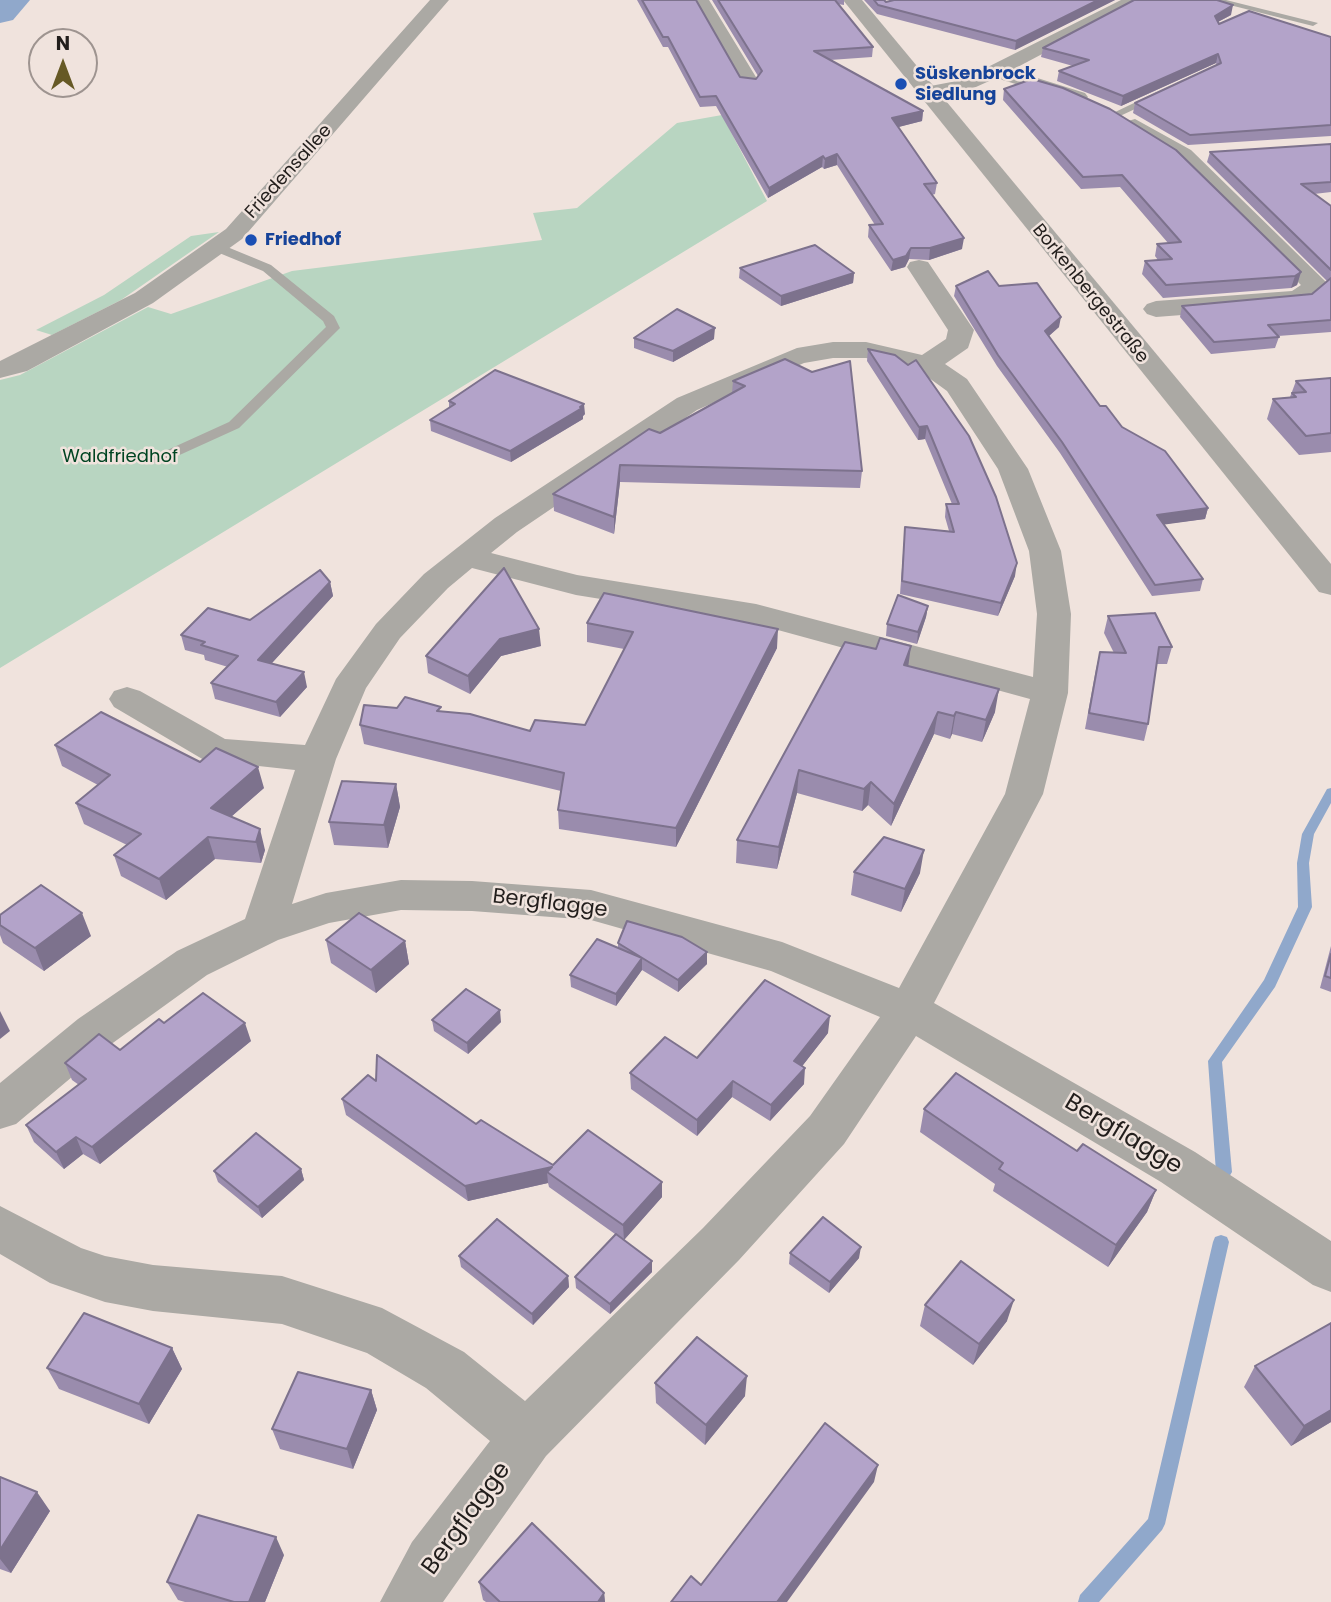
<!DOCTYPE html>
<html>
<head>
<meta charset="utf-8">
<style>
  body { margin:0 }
  #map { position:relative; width:1331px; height:1602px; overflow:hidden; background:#f0e3dd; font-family:Poppins,sans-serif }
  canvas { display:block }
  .north { position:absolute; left:28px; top:28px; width:70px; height:70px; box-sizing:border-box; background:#f0e3dd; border:2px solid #9e9490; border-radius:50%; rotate:0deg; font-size:19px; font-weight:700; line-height:28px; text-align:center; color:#221e1c }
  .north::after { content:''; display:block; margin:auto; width:24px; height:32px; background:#665925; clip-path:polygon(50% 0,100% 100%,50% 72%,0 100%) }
</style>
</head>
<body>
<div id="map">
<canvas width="1331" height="1602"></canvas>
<div class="north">N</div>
</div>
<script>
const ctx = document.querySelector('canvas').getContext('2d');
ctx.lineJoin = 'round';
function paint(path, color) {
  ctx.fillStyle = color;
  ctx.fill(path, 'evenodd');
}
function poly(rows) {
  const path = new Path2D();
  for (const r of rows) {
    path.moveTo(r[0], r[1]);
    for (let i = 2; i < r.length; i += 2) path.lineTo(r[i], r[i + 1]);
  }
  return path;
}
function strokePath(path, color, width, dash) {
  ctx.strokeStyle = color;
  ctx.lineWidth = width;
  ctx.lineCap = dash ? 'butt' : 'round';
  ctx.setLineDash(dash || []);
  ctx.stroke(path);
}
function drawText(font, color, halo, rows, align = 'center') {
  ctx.font = font + ' Poppins,sans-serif';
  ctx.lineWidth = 5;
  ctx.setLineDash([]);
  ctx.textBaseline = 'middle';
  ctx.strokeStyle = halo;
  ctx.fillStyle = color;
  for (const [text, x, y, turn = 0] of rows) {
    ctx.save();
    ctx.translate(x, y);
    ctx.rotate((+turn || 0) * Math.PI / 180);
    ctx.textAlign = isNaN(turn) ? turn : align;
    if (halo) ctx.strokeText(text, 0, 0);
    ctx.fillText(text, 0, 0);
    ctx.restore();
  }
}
const green = poly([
  [722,115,767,201,0,668,0,380,20,375,148,307,171,314,292,271,542,240,533,213,577,208,677,123],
  [219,232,121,300,52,335,36,330,104,295,191,236]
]);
const stream = poly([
  [1331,788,1331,803,1314,834,1309,863,1312,907,1275,987,1222,1062,1232,1172,1229,1177,1224,1179,1219,1177,1216,1172,1208,1061,1264,980,1298,907,1297,863,1302,834,1327,789,1331,788],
  [1221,1235,1227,1237,1229,1242,1165,1524,1162,1530,1099,1602,1078,1602,1080,1595,1148,1519,1213,1242,1215,1237,1221,1235]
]);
const river = poly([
  [0,0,30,0,13,20,0,23,0,0]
]);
const service = poly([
  [1210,0,1226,0,1318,23,1313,26,1210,0],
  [1157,92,1162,95,1161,97,1120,116,1111,114,1157,92],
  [212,244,220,244,271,265,334,316,340,328,239,428,162,463,152,463,152,457,229,422,326,327,323,321,263,271,212,250,212,244]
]);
const minor = poly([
  [430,0,449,0,242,239,153,303,27,371,0,378,0,361,135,293,226,229,430,0],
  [691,0,709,0,759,82,756,86,742,86,691,0],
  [1121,0,1144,0,1012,70,1085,93,1088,97,1085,101,1071,101,996,78,967,91,927,98,917,92,920,88,962,80,1121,0],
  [1135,119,1191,150,1325,281,1329,286,1325,291,1299,306,1156,317,1147,314,1143,309,1147,304,1156,301,1292,291,1301,285,1175,160,1128,129,1124,125,1128,121,1135,119],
  [919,260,928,262,974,330,968,348,945,364,967,379,1028,469,1061,551,1071,614,1068,693,1043,794,934,1003,1195,1152,1331,1241,1331,1292,1313,1285,1161,1182,916,1036,844,1144,739,1260,546,1456,443,1602,380,1602,412,1542,490,1441,426,1388,367,1353,282,1324,153,1311,105,1302,50,1283,0,1254,0,1206,81,1248,105,1256,153,1265,282,1276,382,1308,464,1352,525,1401,703,1228,810,1116,880,1017,771,971,591,920,472,911,401,910,329,923,278,940,207,975,110,1045,16,1124,0,1129,0,1083,78,1019,177,951,245,919,295,770,204,760,114,707,109,699,114,691,127,687,140,691,225,739,305,745,336,679,376,624,424,574,495,518,677,398,797,348,833,342,866,342,922,355,946,339,948,330,907,267,910,262,919,260],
  [833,358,866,358,918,370,947,391,998,469,1029,551,1037,614,1033,677,756,604,577,575,491,553,517,532,697,410,804,363,833,358],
  [472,568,576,595,756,624,1030,699,1005,794,899,988,782,942,591,890,472,881,401,880,326,893,292,904,336,759,366,688,400,638,448,588,472,568]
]);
const tertiary = poly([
  [843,0,862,0,1331,564,1331,595,1319,592,843,0]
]);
const wall = poly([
  [637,0,696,0,740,77,756,79,758,76,712,0,844,0,844,5,838,4,873,47,872,57,830,60,923,111,922,121,898,127,937,183,935,194,932,195,962,249,929,260,909,259,905,267,891,271,868,237,869,225,875,225,837,165,824,169,822,167,768,198,716,106,700,107,668,47,663,47],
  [864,0,884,0,886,2,890,1,889,0,1115,0,1015,50,877,14],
  [1231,15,1218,22,1219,24,1331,37,1331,136,1188,145,1133,113,1135,103,1217,66,1216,63,1121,106,1057,81,1059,71,1073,66,1041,57,1043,48],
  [1004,89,1301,272,1297,285,1291,288,1163,298,1142,274,1145,261,1158,260,1155,256,1157,244,1168,243,1120,187,1081,189,1003,100],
  [1331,144,1331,192,1314,194,1331,206,1331,332,1278,336,1279,337,1275,348,1211,354,1180,317,1182,306,1312,294,1327,281,1207,162,1210,152],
  [740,268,854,273,853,283,781,306,739,278],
  [956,286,999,286,1059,327,1049,336,1100,406,1208,508,1205,519,1164,524,1203,579,1200,591,1152,596,1060,453,997,366,954,296],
  [634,338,714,339,673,362,634,348],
  [868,349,895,355,1015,576,998,616,900,594,905,527,949,531,945,517,946,504,952,504,925,439,918,440,867,361],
  [785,359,862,471,860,488,620,482,614,534,554,511,553,494,732,393,733,381],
  [1331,378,1331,452,1299,455,1267,419,1273,399,1290,397,1296,381],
  [449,401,585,414,583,416,583,419,511,462,431,431,430,420,449,408],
  [330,582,333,596,272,663,307,687,280,717,215,699,211,683,228,667,205,660,204,655,185,650,181,635,250,620],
  [928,606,926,617,917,644,886,636,887,624],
  [1108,616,1172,647,1167,664,1157,664,1148,724,1144,741,1085,729,1096,669,1100,652,1114,653,1104,633],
  [587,623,777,648,676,847,559,829,558,810,561,791,364,744,360,725,397,708,442,712,530,731,585,725,624,649,587,642],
  [845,642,908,666,995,712,982,742,952,734,950,739,934,734,891,826,868,805,862,811,797,793,777,869,736,863,737,840],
  [541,646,501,656,470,694,428,673,426,656],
  [55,745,200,762,264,788,231,817,265,850,261,863,215,859,166,900,121,876,114,855,127,845,84,824,76,803,98,785,62,766],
  [396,784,400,807,388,848,334,845,329,822],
  [854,872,920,873,901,912,851,895],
  [0,915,91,936,44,971,3,943,0,935],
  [326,940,405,941,409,964,376,993,331,963],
  [618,943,707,964,678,992,642,970,616,1006,571,987,570,975,618,949],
  [1331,946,1331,992,1320,988],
  [432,1020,501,1022,468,1054,434,1031],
  [164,1023,251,1041,100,1164,83,1154,64,1169,34,1142,26,1125,79,1085,72,1080,65,1063,120,1050],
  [828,1033,802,1066,804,1084,770,1121,732,1097,697,1136,631,1089,630,1073,697,1058],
  [376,1081,476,1124,553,1165,662,1182,662,1197,624,1240,652,1272,610,1314,576,1288,575,1277,615,1234,549,1187,548,1183,468,1201,346,1115,342,1099],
  [924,1109,1077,1151,1156,1190,1147,1212,1108,1267,993,1191,995,1184,920,1132],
  [301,1169,304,1180,262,1218,218,1182,214,1171],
  [790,1253,859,1258,829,1293,789,1264],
  [459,1256,568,1276,569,1287,533,1325,461,1267],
  [925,1305,1007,1321,973,1365,920,1326],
  [1331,1323,1331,1422,1291,1446,1244,1387,1255,1366],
  [172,1348,182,1369,149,1424,59,1389,47,1368],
  [655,1383,745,1396,705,1445,656,1403],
  [371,1390,377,1410,353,1469,280,1449,272,1429],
  [0,1477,50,1511,11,1573,0,1569],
  [284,1555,265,1602,185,1602,178,1600,167,1582],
  [479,1582,604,1593,605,1602,486,1602,483,1600]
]);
const shadedWall = poly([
  [1098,0,1115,0,1015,50,1016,41],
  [1233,5,1231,15,1212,25,1215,16],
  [1218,54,1216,63,1121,106,1123,96],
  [923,111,922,121,891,129,892,118],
  [837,154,837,165,824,169,825,159],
  [823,156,822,167,768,198,769,188],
  [964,238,962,249,929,260,930,248],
  [911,248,909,259,905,267,891,271,893,260],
  [1301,272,1297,285,1291,288,1295,276],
  [854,273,853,283,781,306,781,296],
  [1061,317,1059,327,1043,341,1045,331],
  [715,328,714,339,673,362,673,351],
  [584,404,585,414,583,416,583,419,511,462,510,451],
  [927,426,925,439,918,440,919,427],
  [620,465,620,482,614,534,614,517],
  [1208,508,1205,519,1154,526,1157,515],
  [1017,563,1015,576,998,616,1001,603],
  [330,582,333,596,261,675,258,660],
  [928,606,926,617,917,644,918,632],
  [539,629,541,646,501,656,470,694,468,676,500,639],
  [778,629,777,648,676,847,676,828],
  [911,646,908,668,904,665],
  [304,672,307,687,280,717,276,702],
  [999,689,995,712,982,742,986,720],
  [938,712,934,734,891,826,894,804],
  [956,712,952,734,950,739,954,716],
  [258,767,264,788,217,829,211,808],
  [799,770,797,793,777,869,779,847],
  [871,782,868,805,862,811,864,789],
  [396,784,400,807,388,848,384,825],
  [260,829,265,850,261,863,256,842],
  [208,837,215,859,166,900,159,879],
  [924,850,920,873,901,912,905,889],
  [82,913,91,936,44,971,35,948],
  [405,941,409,964,376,993,371,970],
  [707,952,707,964,678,992,678,980],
  [642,958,642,970,616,1006,616,994],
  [500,1010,501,1022,468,1054,467,1043],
  [0,1011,10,1031,0,1039],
  [830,1016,828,1033,793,1078,794,1061],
  [245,1023,251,1041,100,1164,92,1147],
  [805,1068,804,1084,770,1121,771,1105],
  [733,1081,732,1097,697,1136,697,1120],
  [76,1137,83,1154,64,1169,56,1152],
  [552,1167,547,1172,548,1183,468,1201,465,1186],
  [301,1169,304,1180,262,1218,258,1207],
  [662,1182,662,1197,624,1240,623,1225],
  [1156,1190,1147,1212,1108,1267,1116,1245],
  [861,1247,859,1258,829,1293,830,1282],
  [652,1261,652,1272,610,1314,610,1304],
  [568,1276,569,1287,533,1325,532,1314],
  [1014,1300,1007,1321,973,1365,979,1344],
  [172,1348,182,1369,149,1424,139,1404],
  [747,1376,745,1396,705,1445,706,1425],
  [371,1390,377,1410,353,1469,347,1449],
  [1331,1410,1331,1422,1291,1446,1304,1426],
  [878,1465,874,1482,787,1602,777,1602],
  [37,1492,50,1511,11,1573,0,1559,0,1550],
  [276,1537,284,1555,265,1602,249,1602],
  [604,1593,605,1602,598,1602]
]);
const building = poly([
  [642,0,696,0,740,77,756,79,762,71,718,0,835,0,873,47,814,51,923,111,892,118,937,183,924,184,964,238,930,248,911,248,906,256,893,260,869,225,883,224,837,154,825,159,823,156,769,188,716,96,700,97,668,37,663,37,642,0],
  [874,0,884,0,886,2,894,0,1098,0,1016,41,878,5,874,0],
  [1134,0,1217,0,1233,5,1215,16,1219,24,1249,11,1331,37,1331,125,1190,135,1135,103,1221,63,1218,54,1123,96,1059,71,1089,60,1043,48,1134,0],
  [1032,79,1063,88,1110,109,1176,150,1301,272,1295,276,1166,285,1145,261,1172,259,1157,244,1181,242,1122,175,1083,177,1004,89,1032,79],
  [1331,144,1331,182,1301,184,1331,206,1331,270,1210,152,1331,144],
  [815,245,854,273,781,296,740,268,815,245],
  [988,271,999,286,1037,283,1061,317,1045,331,1100,406,1106,406,1122,427,1165,451,1208,508,1157,515,1203,579,1155,585,1062,442,998,355,956,286,988,271],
  [1331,278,1331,320,1268,325,1279,337,1214,342,1182,306,1312,294,1331,278],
  [677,309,715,328,673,351,634,338,677,309],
  [868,349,895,355,908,365,916,360,969,436,996,497,1017,563,1001,603,902,581,905,527,954,532,946,504,959,504,927,426,919,427,868,349],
  [785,359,812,372,850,361,862,471,620,465,614,517,553,494,649,429,660,433,745,386,733,381,785,359],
  [495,370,584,404,580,407,582,408,510,451,430,420,455,404,449,401,495,370],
  [1331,378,1331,433,1306,436,1273,399,1296,397,1292,393,1306,392,1296,381,1331,378],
  [504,568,539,629,500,639,468,676,426,656,504,568],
  [320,570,330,582,258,660,304,672,276,702,211,683,238,656,201,645,205,642,181,635,208,608,250,620,320,570],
  [604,593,778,629,676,828,558,810,564,773,360,725,364,705,397,708,405,697,441,707,437,711,470,714,530,731,535,720,585,725,633,632,587,623,604,593],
  [898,595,928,606,918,632,887,624,898,595],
  [1155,613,1172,647,1159,647,1148,724,1089,713,1100,652,1126,653,1108,616,1155,613],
  [880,638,911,646,904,665,999,689,986,720,956,712,954,716,938,712,894,804,871,782,864,789,799,770,779,847,737,840,845,642,876,649,880,638],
  [101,712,200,762,216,748,258,767,211,808,260,829,256,842,208,837,159,879,114,855,141,834,76,803,110,775,55,745,101,712],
  [342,781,396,784,384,825,329,822,342,781],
  [884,837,924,850,905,889,854,872,884,837],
  [41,885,82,913,35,948,0,925,0,915,41,885],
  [359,913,405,941,371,970,326,940,359,913],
  [627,921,682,937,707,952,678,980,618,943,627,921],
  [597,939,642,958,616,994,570,975,597,939],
  [1331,954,1331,978,1325,976,1331,954],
  [765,980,830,1016,794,1061,805,1068,771,1105,733,1081,697,1120,630,1073,665,1037,697,1058,765,980],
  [466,989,500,1010,467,1043,432,1020,466,989],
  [203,993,245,1023,92,1147,76,1137,56,1152,26,1125,86,1079,65,1063,99,1034,120,1050,159,1019,164,1023,203,993],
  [377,1055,476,1124,481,1120,553,1165,588,1130,662,1182,623,1225,547,1172,552,1167,465,1186,342,1099,368,1075,376,1081,377,1055],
  [956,1073,1077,1151,1083,1144,1156,1190,1116,1245,999,1169,1003,1163,924,1109,956,1073],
  [256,1133,301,1169,258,1207,214,1171,256,1133],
  [823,1217,861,1247,830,1282,790,1253,823,1217],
  [497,1219,568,1276,532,1314,459,1256,497,1219],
  [616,1234,652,1261,610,1304,575,1277,616,1234],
  [961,1261,1014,1300,979,1344,925,1305,961,1261],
  [84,1313,172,1348,139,1404,47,1368,84,1313],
  [1331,1323,1331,1410,1304,1426,1255,1366,1331,1323],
  [697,1337,747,1376,706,1425,655,1383,697,1337],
  [298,1372,371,1390,347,1449,272,1429,298,1372],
  [825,1423,878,1465,777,1602,671,1602,691,1576,701,1585,825,1423],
  [0,1477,37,1492,0,1550,0,1477],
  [198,1515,276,1537,249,1602,234,1602,167,1582,198,1515],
  [532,1523,604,1593,598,1602,500,1602,479,1582,532,1523]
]);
const markers = [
  [901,84,7,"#1a4fb4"],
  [251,240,7,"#1a4fb4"]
];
const farTransitnames = [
  ["Süskenbrock",915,74],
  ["Siedlung",915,95],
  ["Friedhof",265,240]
];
const farStreetnames = [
  ["Friedensallee",289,172,-48],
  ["Borkenbergestraße",1090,294,51]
];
const farParknames = [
  ["Waldfriedhof",120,457]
];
const streetNames = [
  ["Bergflagge",550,904,7]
];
const nearStreetnames = [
  ["Bergflagge",1123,1135,31],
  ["Bergflagge",467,1519,-54]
];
paint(green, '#b8d5c1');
paint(stream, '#90a8cb');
paint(river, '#90a8cb');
paint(service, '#aba9a4');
paint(minor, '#aba9a4');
paint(tertiary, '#aba9a4');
paint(wall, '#9a8cad');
paint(shadedWall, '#7d728d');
paint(building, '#b3a3c9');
strokePath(building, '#7d728d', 2);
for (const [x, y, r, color] of markers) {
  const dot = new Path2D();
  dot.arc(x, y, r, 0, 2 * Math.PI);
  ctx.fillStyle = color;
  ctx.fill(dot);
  strokePath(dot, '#f0e3dd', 2.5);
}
drawText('bold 18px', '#164399', '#f0e3dd', farTransitnames, 'left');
drawText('18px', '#221e1c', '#f0e3dd', farStreetnames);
drawText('18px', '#042', '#f0e3dd', farParknames);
drawText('21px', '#221e1c', '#f0e3dd', streetNames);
drawText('24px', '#221e1c', '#f0e3dd', nearStreetnames);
</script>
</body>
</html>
